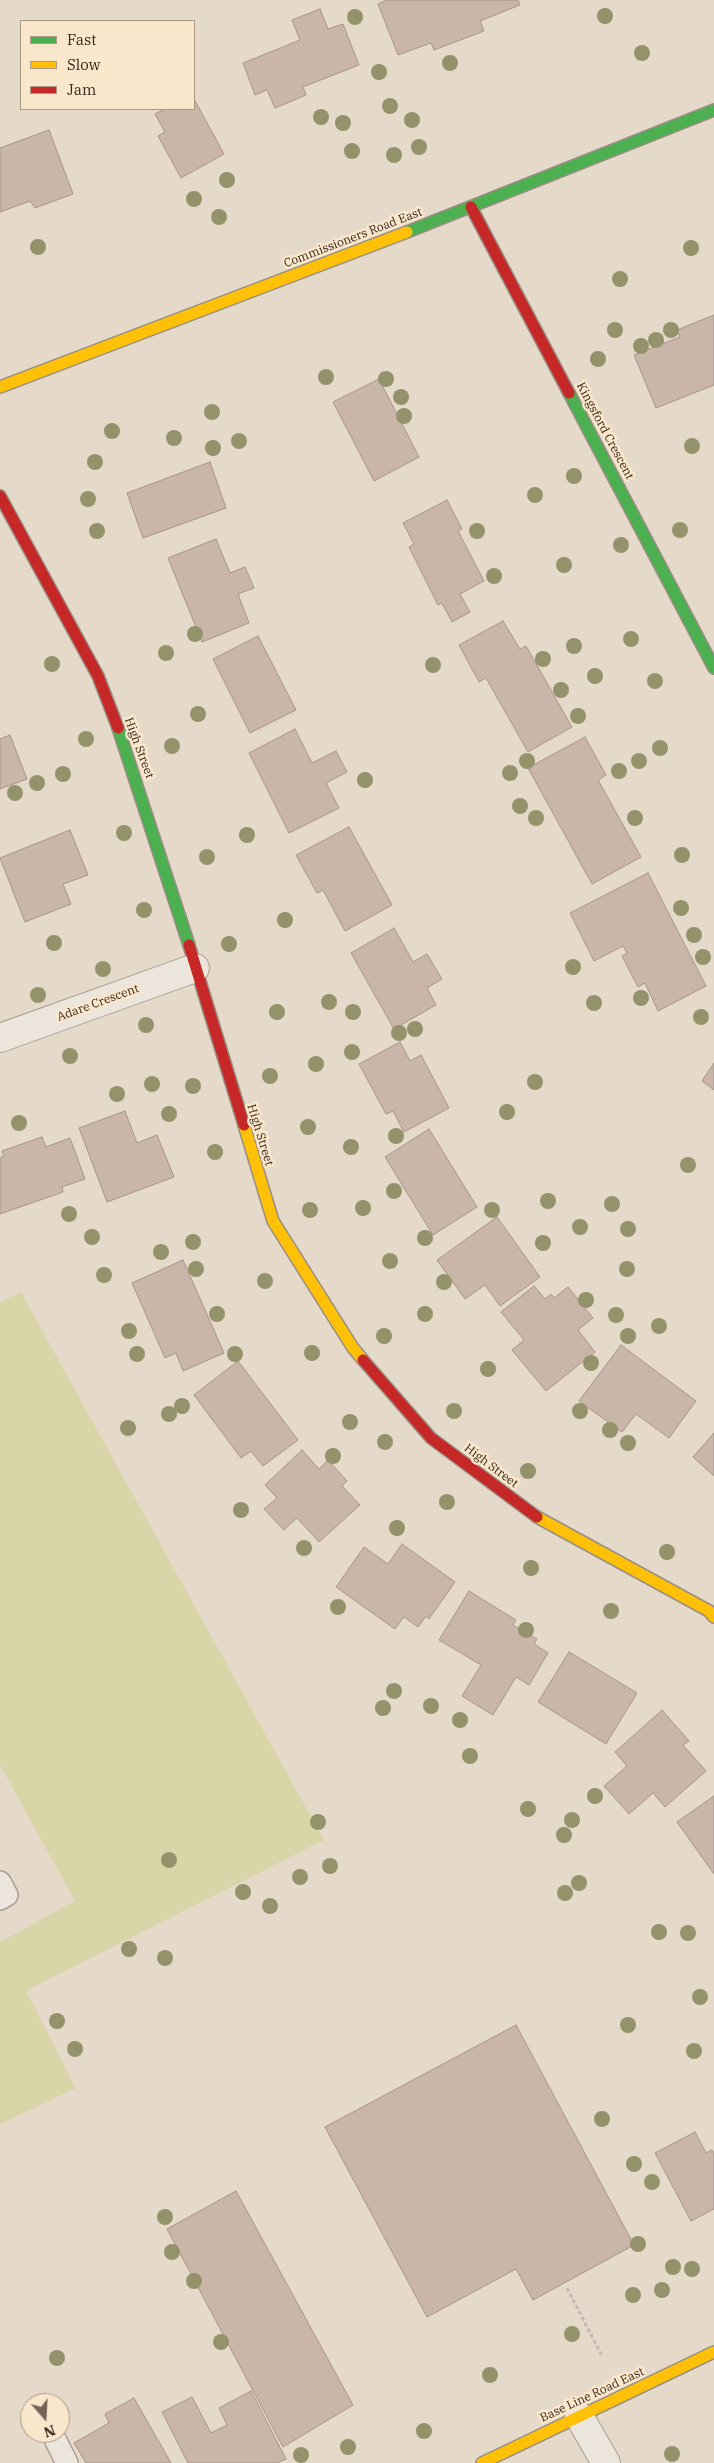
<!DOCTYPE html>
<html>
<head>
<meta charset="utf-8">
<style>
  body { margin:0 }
  #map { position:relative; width:714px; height:2463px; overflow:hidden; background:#e5d9c9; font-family:"IBM Plex Serif",serif }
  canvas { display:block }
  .legend { position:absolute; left:20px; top:20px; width:175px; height:90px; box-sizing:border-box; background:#f9e7cc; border:1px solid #ac9985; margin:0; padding:6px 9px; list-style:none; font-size:15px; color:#39251a }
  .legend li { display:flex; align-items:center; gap:10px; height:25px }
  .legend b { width:25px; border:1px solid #ac9985 }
  .north { position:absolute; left:20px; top:2393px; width:50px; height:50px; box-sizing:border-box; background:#f9e7cc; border:1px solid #ac9985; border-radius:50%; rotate:161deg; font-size:14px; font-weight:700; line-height:20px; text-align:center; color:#39251a }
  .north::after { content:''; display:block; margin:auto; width:18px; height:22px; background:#756457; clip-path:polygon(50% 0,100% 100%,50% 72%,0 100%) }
</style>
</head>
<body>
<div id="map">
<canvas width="714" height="2463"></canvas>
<ul class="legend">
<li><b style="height:6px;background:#4caf50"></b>Fast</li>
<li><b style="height:6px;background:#ffc107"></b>Slow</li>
<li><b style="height:6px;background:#c62828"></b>Jam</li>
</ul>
<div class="north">N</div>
</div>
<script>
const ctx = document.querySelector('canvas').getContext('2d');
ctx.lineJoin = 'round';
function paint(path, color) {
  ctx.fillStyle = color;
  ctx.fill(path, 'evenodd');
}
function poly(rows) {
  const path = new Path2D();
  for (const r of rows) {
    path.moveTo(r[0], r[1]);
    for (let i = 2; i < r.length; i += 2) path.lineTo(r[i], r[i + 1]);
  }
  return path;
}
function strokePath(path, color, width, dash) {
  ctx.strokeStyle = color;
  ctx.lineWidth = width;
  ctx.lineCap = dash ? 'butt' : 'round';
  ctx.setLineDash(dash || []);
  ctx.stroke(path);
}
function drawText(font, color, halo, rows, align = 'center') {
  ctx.font = font + ' "IBM Plex Serif",serif';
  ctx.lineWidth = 5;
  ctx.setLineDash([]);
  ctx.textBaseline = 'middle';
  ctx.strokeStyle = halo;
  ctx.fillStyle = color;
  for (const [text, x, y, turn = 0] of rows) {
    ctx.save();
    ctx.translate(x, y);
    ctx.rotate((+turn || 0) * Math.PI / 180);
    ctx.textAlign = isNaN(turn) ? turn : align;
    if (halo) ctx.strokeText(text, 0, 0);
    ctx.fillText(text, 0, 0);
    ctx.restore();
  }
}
const green = poly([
  [21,1292,324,1840,26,1991,76,2088,0,2124,0,1942,75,1901,0,1765,0,1302]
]);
const building = poly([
  [387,0,518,0,520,5,480,21,484,31,434,50,431,43,398,55,378,4,387,0],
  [320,9,328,29,343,24,359,65,303,87,306,95,275,108,267,90,255,95,243,63,300,40,292,20,320,9],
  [194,99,224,154,181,178,158,136,165,132,155,114,165,109,194,109,194,99],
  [49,130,73,194,35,208,30,201,0,212,0,148,49,130],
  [714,315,714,385,656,408,634,355,680,337,677,330,714,315],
  [379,379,419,457,374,481,333,402,379,379],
  [210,462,226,508,143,538,127,493,210,462],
  [447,500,462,529,458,531,484,581,460,594,470,612,452,622,442,603,438,605,409,547,414,544,403,523,447,500],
  [216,539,230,573,245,567,254,588,238,594,249,623,202,642,168,558,216,539],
  [503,621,520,649,526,646,572,727,528,752,486,678,479,682,459,645,503,621],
  [258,636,296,710,250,733,213,659,258,636],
  [295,729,312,763,336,751,347,772,326,783,339,808,289,833,249,753,295,729],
  [10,735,27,779,0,789,0,739,10,735],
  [585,737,606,775,598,780,641,857,592,884,528,768,585,737],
  [349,827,392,905,345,931,323,890,317,893,296,855,349,827],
  [70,830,88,875,63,884,71,904,25,922,0,858,70,830],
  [648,873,706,986,658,1011,645,983,638,987,622,956,627,953,623,946,594,961,570,913,648,873],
  [394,928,413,962,427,954,442,979,427,988,436,1005,394,1029,351,953,394,928],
  [400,1042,410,1061,421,1055,449,1108,404,1132,393,1111,386,1114,359,1064,400,1042],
  [714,1063,714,1090,702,1081,714,1063],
  [125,1111,137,1143,157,1135,174,1177,107,1202,79,1128,125,1111],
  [429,1129,477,1207,433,1235,385,1157,429,1129],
  [42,1137,46,1147,70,1138,85,1179,62,1187,63,1192,0,1214,0,1158,4,1156,2,1151,42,1137],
  [497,1217,540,1277,500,1306,485,1285,465,1299,437,1260,497,1217],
  [183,1260,224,1353,183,1371,176,1353,165,1358,132,1283,183,1260],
  [534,1286,545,1299,551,1294,554,1298,568,1287,593,1318,578,1330,595,1352,546,1391,512,1350,524,1340,501,1312,534,1286],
  [621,1345,696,1401,669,1438,636,1414,622,1432,579,1401,621,1345],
  [238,1361,298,1440,263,1466,251,1451,241,1458,194,1395,238,1361],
  [714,1433,714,1476,693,1457,714,1433],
  [302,1450,319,1469,328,1460,347,1481,342,1486,360,1505,319,1542,297,1518,284,1530,264,1509,277,1498,265,1485,302,1450],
  [402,1544,455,1582,429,1619,426,1616,418,1627,404,1617,395,1629,336,1587,364,1547,388,1564,402,1544],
  [469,1591,516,1620,513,1625,537,1639,534,1644,548,1653,529,1685,516,1677,493,1715,462,1696,481,1665,439,1640,469,1591],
  [569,1652,637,1693,606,1744,538,1702,569,1652],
  [662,1710,689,1741,683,1745,706,1771,665,1807,653,1793,629,1814,604,1786,627,1766,615,1752,662,1710],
  [714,1796,714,1874,677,1822,714,1796],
  [516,2025,634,2245,533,2300,516,2269,427,2317,325,2127,516,2025],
  [695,2132,706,2153,712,2150,714,2154,714,2209,691,2221,655,2153,695,2132],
  [236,2191,353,2405,283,2447,167,2229,236,2191],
  [251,2391,286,2459,277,2463,188,2463,162,2412,192,2397,211,2433,227,2425,219,2408,251,2391],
  [134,2398,171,2463,86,2463,74,2443,109,2423,105,2414,134,2398]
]);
const path = poly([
  [567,2288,602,2356]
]);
const lane = poly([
  [0,1882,7,1895,0,1899],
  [53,2435,67,2463]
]);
const street = poly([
  [0,1038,195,968],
  [579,2416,606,2463]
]);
const fast = poly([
  [407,232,714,110],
  [569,393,714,668],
  [118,728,189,945]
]);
const slow = poly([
  [0,387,407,232],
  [244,1125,273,1221,353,1348,363,1360],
  [537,1517,709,1611,714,1617],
  [482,2463,714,2352]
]);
const jam = poly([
  [471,207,569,393],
  [0,496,98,676,118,728],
  [189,945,244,1125],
  [363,1360,431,1438,537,1517]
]);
const trees = [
  [605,16],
  [355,17],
  [642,53],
  [450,63],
  [379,72],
  [390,106],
  [321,117],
  [412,120],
  [343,123],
  [419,147],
  [352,151],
  [394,155],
  [227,180],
  [194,199],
  [219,217],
  [38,247],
  [691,248],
  [620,279],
  [615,330],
  [671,330],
  [656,340],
  [641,346],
  [598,359],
  [326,377],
  [386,379],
  [401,397],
  [212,412],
  [404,416],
  [112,431],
  [174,438],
  [239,441],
  [692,446],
  [213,448],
  [95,462],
  [574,476],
  [535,495],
  [88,499],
  [680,530],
  [97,531],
  [477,531],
  [621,545],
  [564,565],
  [494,576],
  [195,634],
  [631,639],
  [574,646],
  [166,653],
  [543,659],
  [52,664],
  [433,665],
  [595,676],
  [655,681],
  [561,690],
  [198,714],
  [578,716],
  [86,739],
  [172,746],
  [660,748],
  [527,761],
  [639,761],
  [619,771],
  [510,773],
  [63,774],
  [365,780],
  [37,783],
  [15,793],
  [520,806],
  [536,818],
  [635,818],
  [124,833],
  [247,835],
  [682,855],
  [207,857],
  [681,908],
  [144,910],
  [285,920],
  [694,935],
  [54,943],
  [229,944],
  [703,957],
  [573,967],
  [103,969],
  [38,995],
  [641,998],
  [329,1002],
  [594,1003],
  [277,1012],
  [353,1012],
  [701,1017],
  [146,1025],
  [415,1029],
  [399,1033],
  [352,1052],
  [70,1056],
  [316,1064],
  [270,1076],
  [535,1082],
  [152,1084],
  [193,1086],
  [117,1094],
  [507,1112],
  [169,1114],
  [19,1123],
  [308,1127],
  [396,1136],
  [351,1147],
  [215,1152],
  [688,1165],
  [394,1191],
  [548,1201],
  [612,1204],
  [363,1208],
  [310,1210],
  [492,1210],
  [69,1214],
  [580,1227],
  [628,1229],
  [92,1237],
  [425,1238],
  [193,1242],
  [543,1243],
  [161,1252],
  [390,1261],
  [196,1269],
  [627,1269],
  [104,1275],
  [265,1281],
  [444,1282],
  [586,1300],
  [217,1314],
  [425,1314],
  [616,1315],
  [659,1326],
  [129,1331],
  [384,1336],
  [628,1336],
  [312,1353],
  [137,1354],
  [235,1354],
  [591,1363],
  [488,1369],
  [182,1406],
  [454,1411],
  [580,1411],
  [169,1414],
  [350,1422],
  [128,1428],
  [610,1430],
  [385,1442],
  [628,1443],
  [333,1456],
  [528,1471],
  [447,1502],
  [241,1510],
  [397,1528],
  [304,1548],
  [667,1552],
  [531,1568],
  [338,1607],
  [611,1611],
  [526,1630],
  [394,1691],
  [431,1706],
  [383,1708],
  [460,1720],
  [470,1756],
  [595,1796],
  [528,1809],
  [572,1820],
  [318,1822],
  [564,1835],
  [169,1860],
  [330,1866],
  [300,1877],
  [579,1883],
  [243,1892],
  [565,1893],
  [270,1906],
  [659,1932],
  [688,1933],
  [129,1949],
  [165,1958],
  [700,1997],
  [57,2021],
  [628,2025],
  [75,2049],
  [694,2051],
  [602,2119],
  [634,2164],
  [652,2182],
  [165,2217],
  [638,2244],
  [172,2252],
  [673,2267],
  [692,2269],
  [194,2281],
  [662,2290],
  [633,2295],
  [572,2334],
  [221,2342],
  [57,2358],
  [490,2375],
  [424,2431],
  [348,2447],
  [672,2454],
  [301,2455]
];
const streetNames = [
  ["Commissioners Road East",353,238,-21],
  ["Kingsford Crescent",605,431,62],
  ["High Street",139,748,70],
  ["Adare Crescent",98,1003,-20],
  ["High Street",260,1135,73],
  ["High Street",491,1466,37],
  ["Base Line Road East",592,2395,-25]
];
paint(green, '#dad5a9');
paint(building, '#cab6a9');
strokePath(building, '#a59488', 1);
strokePath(lane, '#aa9e92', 24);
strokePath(street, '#aa9e92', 30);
strokePath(fast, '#998e83', 14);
strokePath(slow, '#998e83', 14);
strokePath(jam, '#998e83', 14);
strokePath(path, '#c5bbb1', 3, [4, 2.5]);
strokePath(lane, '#ece5db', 21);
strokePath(street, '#ece5db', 28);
strokePath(fast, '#4caf50', 11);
strokePath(slow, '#ffc107', 11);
strokePath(jam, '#c62828', 11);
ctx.fillStyle = '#93926b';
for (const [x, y] of trees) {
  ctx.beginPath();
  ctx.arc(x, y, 8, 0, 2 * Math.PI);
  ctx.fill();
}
drawText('12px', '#39251a', '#f9e7cc', streetNames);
</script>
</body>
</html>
